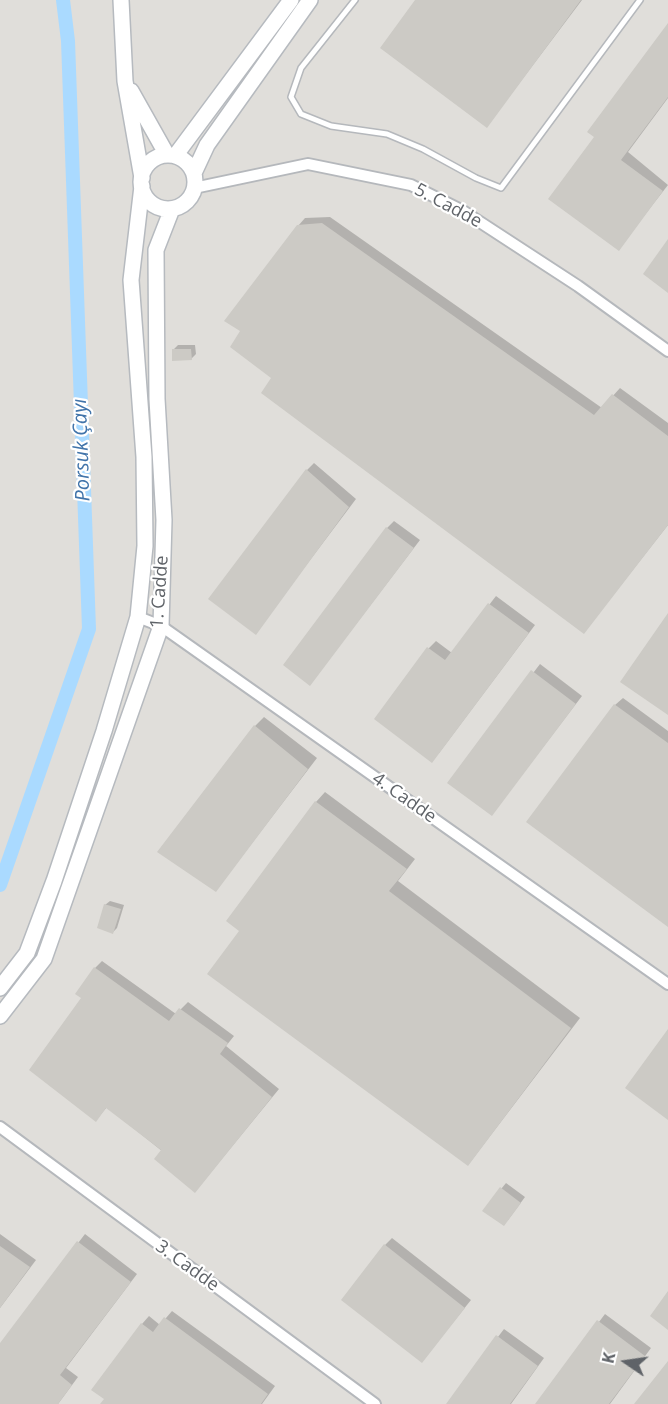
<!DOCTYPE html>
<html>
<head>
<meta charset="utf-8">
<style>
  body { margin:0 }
  #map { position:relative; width:668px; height:1404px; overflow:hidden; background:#f1efe8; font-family:"Open Sans",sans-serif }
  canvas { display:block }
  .north { position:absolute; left:596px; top:1332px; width:60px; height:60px; -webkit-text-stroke:4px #fff; paint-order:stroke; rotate:283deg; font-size:16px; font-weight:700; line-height:24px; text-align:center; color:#5f6368 }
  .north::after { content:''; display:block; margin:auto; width:21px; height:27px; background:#5f6368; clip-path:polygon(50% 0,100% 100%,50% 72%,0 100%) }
</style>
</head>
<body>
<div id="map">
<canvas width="668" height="1404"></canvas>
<div class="north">K</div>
</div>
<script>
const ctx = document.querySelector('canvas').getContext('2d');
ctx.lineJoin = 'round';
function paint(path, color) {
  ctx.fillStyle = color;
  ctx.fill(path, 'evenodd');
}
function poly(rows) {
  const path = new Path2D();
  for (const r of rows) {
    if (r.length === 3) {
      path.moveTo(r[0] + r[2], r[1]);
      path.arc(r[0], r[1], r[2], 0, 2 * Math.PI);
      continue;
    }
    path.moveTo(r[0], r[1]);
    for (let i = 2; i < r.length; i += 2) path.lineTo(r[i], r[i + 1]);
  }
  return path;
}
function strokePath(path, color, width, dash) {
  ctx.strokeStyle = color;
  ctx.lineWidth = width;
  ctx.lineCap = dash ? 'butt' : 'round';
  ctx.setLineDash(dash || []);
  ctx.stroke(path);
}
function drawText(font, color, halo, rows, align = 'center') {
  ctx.font = font + ' "Open Sans",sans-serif';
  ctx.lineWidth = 4.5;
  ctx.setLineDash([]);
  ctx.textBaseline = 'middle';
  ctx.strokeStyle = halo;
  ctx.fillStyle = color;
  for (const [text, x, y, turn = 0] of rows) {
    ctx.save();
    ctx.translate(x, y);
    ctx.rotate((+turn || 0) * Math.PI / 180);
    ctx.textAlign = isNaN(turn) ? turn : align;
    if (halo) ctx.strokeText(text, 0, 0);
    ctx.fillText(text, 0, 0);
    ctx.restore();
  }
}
const industrial = poly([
  [0,0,668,0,668,1404,0,1404]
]);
const shadow = poly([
  [417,0,582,0,487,126],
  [668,25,668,98,628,152,668,185,618,249,596,137],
  [330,217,602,408,620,388,668,423,668,525,584,632,273,377,298,226,305,218],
  [178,345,195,345,196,354,191,359,173,350],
  [314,463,356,499,255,633,307,470],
  [394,521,420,540,310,684,387,528],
  [496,596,535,625,439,753,376,719,429,648,436,641,452,653],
  [540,664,582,696,492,814,450,782],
  [623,698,668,731,668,925,615,705],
  [264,717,317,758,216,890,255,726],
  [325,792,415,859,398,881,580,1018,468,1165,242,931,316,802],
  [110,901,124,905,117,928,112,933,105,905],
  [102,961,176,1014,188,1002,234,1036,226,1046,279,1089,202,1183,107,1107,96,1120,83,998,95,968],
  [506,1183,525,1197,508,1220,484,1210],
  [0,1234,36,1260,0,1308],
  [85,1234,137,1274,66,1368,78,1377,58,1404,4,1404,0,1401,0,1345],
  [392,1238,471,1300,422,1361,385,1245],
  [172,1311,275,1386,262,1404,102,1404,106,1399,93,1389,142,1324,149,1316,160,1325],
  [605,1314,651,1348,610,1404,537,1404],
  [504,1329,544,1358,511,1404,447,1404]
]);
const canal = poly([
  [0,885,89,629,68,41,63,0]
]);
const building = poly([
  [415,0,581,0,487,128,380,48],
  [668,23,668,97,621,160,663,191,619,251,548,199,594,137,587,132],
  [322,223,594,415,612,394,668,436,668,525,584,634,261,393,271,378,230,347,240,331,224,321,297,225],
  [668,239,668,293,643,274],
  [172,349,191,349,192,360,172,361],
  [306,469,349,507,256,635,208,599],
  [386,527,414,548,310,686,283,665],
  [488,603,529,633,432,763,374,719,427,647,445,660],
  [668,613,668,715,620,682],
  [531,670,576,704,492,816,447,783],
  [614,704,668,743,668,927,526,822],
  [254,725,308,769,216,892,157,852],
  [315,801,407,869,389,891,571,1028,468,1166,207,974,239,931,226,921],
  [104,904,121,909,113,934,97,928],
  [94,967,169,1021,179,1008,228,1043,220,1054,272,1097,195,1193,154,1159,161,1150,106,1108,96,1122,29,1070,81,998,75,994],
  [668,1029,668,1120,625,1088],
  [500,1187,521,1203,504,1226,482,1211],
  [77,1241,131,1282,60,1375,72,1385,58,1404,0,1404,0,1343],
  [384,1244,465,1308,422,1363,341,1300],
  [0,1246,30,1267,0,1308],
  [668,1291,668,1330,650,1316],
  [164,1317,268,1394,261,1404,100,1404,104,1399,91,1390,141,1323,153,1332],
  [597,1320,645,1356,609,1404,535,1404],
  [496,1335,538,1366,510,1404,446,1404],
  [668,1361,668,1404,634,1404]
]);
const lane = poly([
  [355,0,301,68,291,97,301,114,331,126,387,134,423,149,476,178,501,188,640,0]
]);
const street = poly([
  [194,188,308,164,411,185,463,211,578,286,668,351],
  [138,617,161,626,668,984],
  [0,1127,375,1404]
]);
const secondary = poly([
  [121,0,125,81,142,178],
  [131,91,167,155],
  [168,182,27],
  [175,156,291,0],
  [194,173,207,145,310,0],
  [0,988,27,953,54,881,104,731,138,617,145,546,144,457,131,280,142,186],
  [0,1016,44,959,161,626,164,520,157,399,156,250,172,209]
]);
const streetNames = [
  ["5. Cadde",448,206,28],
  ["1. Cadde",160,592,-86],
  ["4. Cadde",404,798,35],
  ["3. Cadde",187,1266,36]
];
const waterNames = [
  ["Porsuk Çayı",82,450,-92]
];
paint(industrial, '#e0deda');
paint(shadow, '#0003');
strokePath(canal, '#aadaff', 14);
paint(building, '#cccac5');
strokePath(lane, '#b5b8bc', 8);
strokePath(street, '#b5b8bc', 14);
strokePath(secondary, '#b6babf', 18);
strokePath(lane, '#fff', 5);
strokePath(street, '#fff', 10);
strokePath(secondary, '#fff', 15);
drawText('18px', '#5f6368', '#fff', streetNames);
drawText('italic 20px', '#4174aa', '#fff', waterNames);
</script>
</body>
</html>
